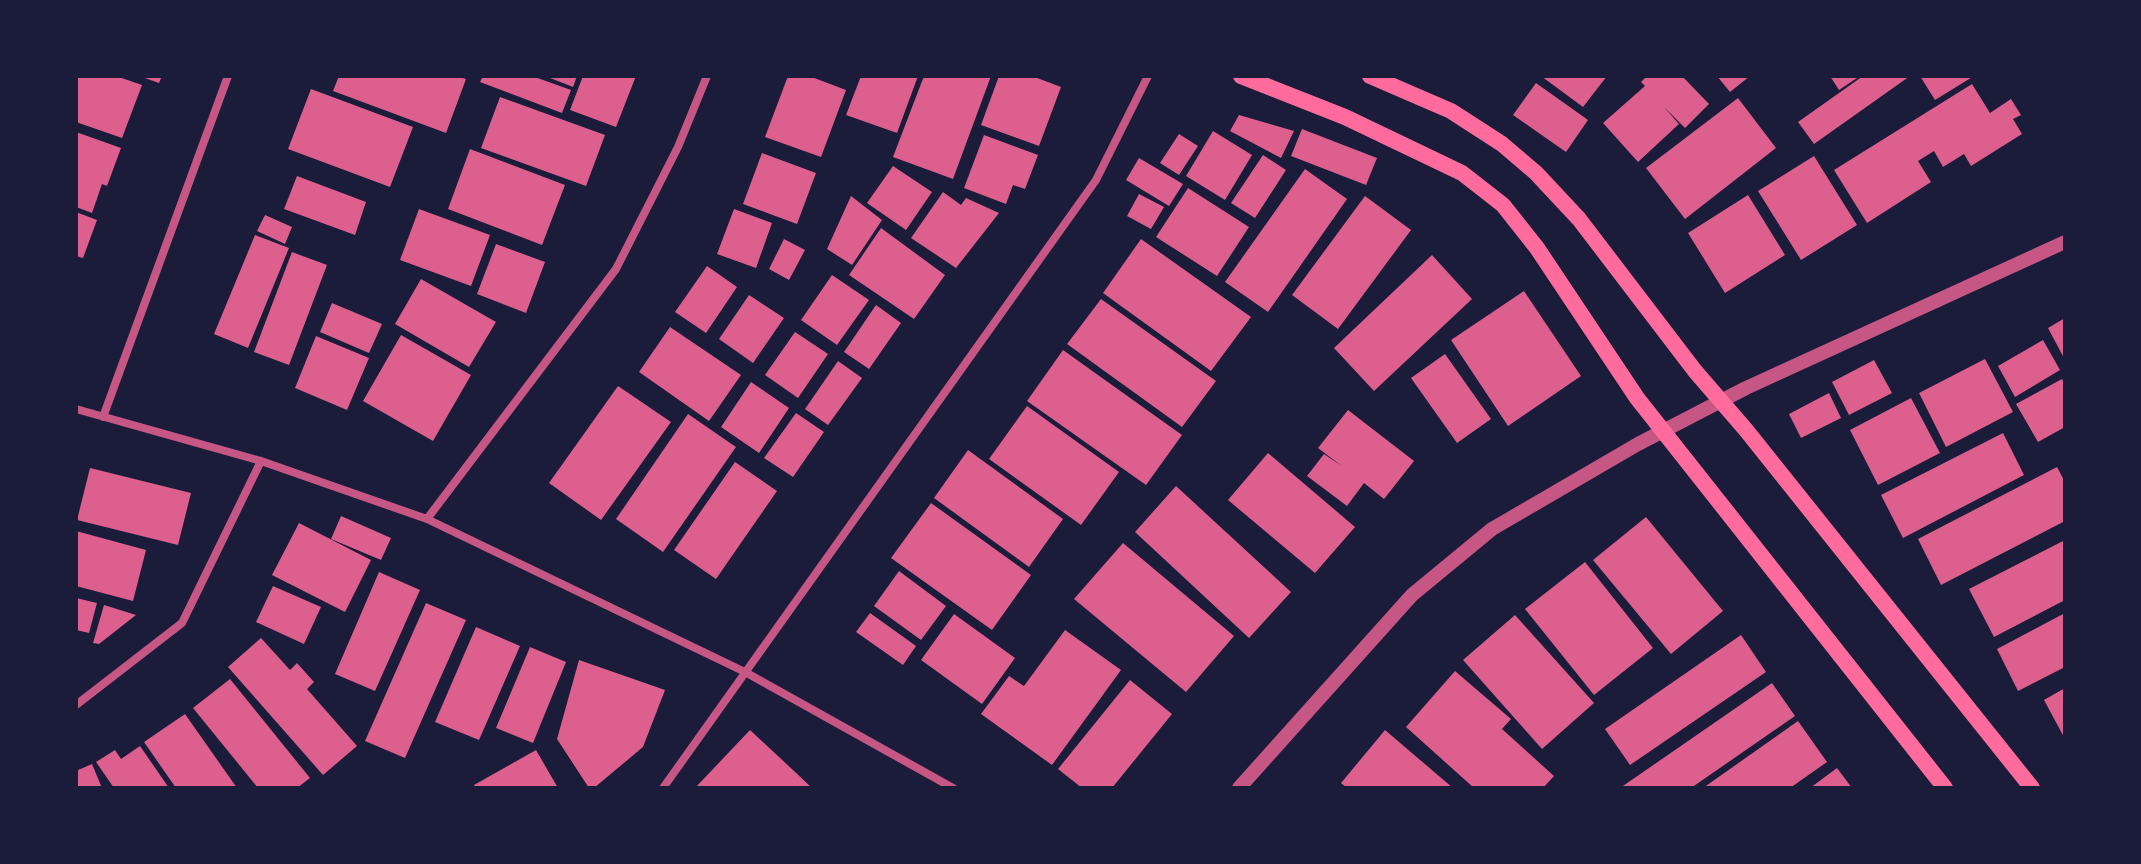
<!DOCTYPE html>
<html>
<head>
<meta charset="utf-8">
<style>
  body { margin:0 }
  #map { position:relative; width:2141px; height:864px; overflow:hidden; background:#1b1b3a; font-family:"Source Sans 3",sans-serif }
  canvas { display:block }
  .frame { position:absolute; inset:0; border:78px solid #1b1b3a; pointer-events:none }
</style>
</head>
<body>
<div id="map">
<canvas width="2141" height="864"></canvas>
<div class="frame"></div>
</div>
<script>
const ctx = document.querySelector('canvas').getContext('2d');
ctx.lineJoin = 'round';
function paint(path, color) {
  ctx.fillStyle = color;
  ctx.fill(path, 'evenodd');
}
function poly(rows) {
  const path = new Path2D();
  for (const r of rows) {
    path.moveTo(r[0], r[1]);
    for (let i = 2; i < r.length; i += 2) path.lineTo(r[i], r[i + 1]);
  }
  return path;
}
function strokePath(path, color, width, dash) {
  ctx.strokeStyle = color;
  ctx.lineWidth = width;
  ctx.lineCap = dash ? 'butt' : 'round';
  ctx.setLineDash(dash || []);
  ctx.stroke(path);
}
const building = poly([
  [76,76,116,76,142,85,122,138,76,122],
  [139,76,162,76,159,83],
  [339,76,457,76,466,79,446,133,333,91],
  [483,76,532,76,571,90,562,113,480,82],
  [545,76,577,76,573,87],
  [583,76,636,76,616,127,570,110],
  [788,76,809,76,846,90,821,157,765,137],
  [861,76,918,76,897,133,846,115],
  [924,76,991,76,953,179,893,157],
  [999,76,1032,76,1061,87,1039,146,981,125],
  [1541,76,1607,76,1583,107],
  [1647,76,1682,76,1709,104,1685,128,1664,107,1679,124,1638,162,1603,123,1645,86,1641,82],
  [1717,76,1750,76,1730,92],
  [1830,76,1860,76,1839,90],
  [1863,76,1910,76,1814,144,1798,122],
  [1920,76,1974,76,1935,100],
  [1536,83,1588,120,1566,152,1513,115],
  [1972,84,1990,113,2011,99,2021,115,2013,119,2022,134,1971,166,1964,154,1943,167,1934,151,1918,161,1931,182,1867,223,1834,170],
  [311,89,413,127,390,187,288,149],
  [500,97,605,135,586,186,481,148],
  [1738,98,1776,148,1685,219,1646,168],
  [1239,115,1294,131,1281,158,1230,131],
  [1302,129,1377,158,1366,185,1291,156],
  [1213,131,1252,155,1225,200,1186,176],
  [76,132,121,148,107,186,102,184,92,213,76,207],
  [1179,134,1198,146,1179,175,1160,163],
  [984,135,1038,155,1025,189,1013,185,1006,204,964,188],
  [470,149,565,185,542,245,448,209],
  [762,153,816,173,797,224,743,204],
  [1263,155,1286,170,1255,218,1231,203],
  [1814,156,1857,225,1801,260,1758,191],
  [1139,158,1183,184,1169,206,1126,180],
  [893,166,932,192,906,230,867,203],
  [1305,169,1347,199,1268,312,1225,282],
  [297,176,366,202,355,235,284,209],
  [1188,188,1249,227,1217,276,1156,237],
  [943,192,961,205,966,198,999,213,956,268,911,238],
  [1139,194,1164,207,1151,229,1127,216],
  [1748,195,1785,255,1725,293,1688,233],
  [851,196,882,220,852,265,827,249],
  [1365,196,1411,230,1338,329,1292,295],
  [419,209,490,235,471,286,400,260],
  [734,209,772,223,756,268,717,254],
  [76,212,97,220,83,258,76,256],
  [265,215,292,227,285,244,257,231],
  [881,228,945,275,914,319,849,275],
  [255,235,289,248,248,348,214,334],
  [784,239,805,250,789,280,769,269],
  [1141,239,1251,317,1211,371,1103,293],
  [496,244,545,262,526,313,477,294],
  [292,252,327,265,289,365,254,352],
  [1432,255,1472,299,1374,391,1334,348],
  [707,266,737,287,706,333,675,312],
  [832,275,869,300,837,345,801,320],
  [421,279,496,322,469,367,395,324],
  [1524,291,1581,376,1508,426,1451,340],
  [749,295,784,318,753,363,719,339],
  [1101,299,1216,381,1182,427,1067,344],
  [332,303,382,324,369,353,320,332],
  [876,305,901,323,869,369,844,352],
  [2065,318,2065,360,2048,328],
  [670,327,741,375,709,421,639,372],
  [795,332,828,354,798,398,765,375],
  [401,335,471,375,433,441,363,401],
  [316,336,369,358,347,410,295,388],
  [2043,340,2060,370,2015,397,1998,366],
  [1063,350,1182,435,1146,485,1027,401],
  [1445,354,1491,419,1457,443,1411,378],
  [1985,359,2013,412,1946,447,1919,393],
  [1874,360,1892,393,1849,415,1832,382],
  [838,361,862,378,828,425,805,409],
  [2062,379,2065,384,2065,427,2038,442,2016,404],
  [751,382,789,408,759,453,721,427],
  [618,386,671,422,601,520,549,483],
  [1829,393,1841,418,1801,438,1789,414],
  [1911,398,1940,453,1878,485,1850,430],
  [1027,406,1119,472,1081,525,989,459],
  [1348,410,1414,461,1384,499,1364,483,1347,506,1307,476,1324,454,1343,467,1318,448],
  [796,413,824,432,793,477,764,458],
  [688,414,736,447,663,552,616,519],
  [2003,433,2024,475,1903,538,1881,495],
  [968,450,1063,519,1029,567,934,498],
  [1268,453,1355,527,1315,573,1228,500],
  [735,462,777,491,716,579,674,550],
  [2057,467,2065,482,2065,521,1941,585,1918,539],
  [90,468,191,493,178,545,77,520],
  [1176,486,1291,592,1249,638,1135,532],
  [931,503,1031,575,992,630,891,558],
  [341,516,391,538,381,560,331,539],
  [1646,517,1723,611,1671,654,1593,560],
  [299,523,371,560,345,612,272,575],
  [76,531,146,550,133,601,76,586],
  [2065,540,2065,600,1994,637,1969,589],
  [1123,543,1234,636,1186,692,1074,599],
  [1585,562,1653,648,1594,695,1525,609],
  [899,571,946,606,921,640,874,606],
  [379,572,420,590,375,691,335,674],
  [273,586,321,607,304,644,256,622],
  [76,598,97,603,89,633,76,630],
  [426,603,466,620,405,758,365,741],
  [104,605,136,615,99,644,93,643],
  [870,613,916,646,903,665,856,632],
  [2065,613,2065,667,2018,691,1997,649],
  [954,614,1015,658,982,704,921,660],
  [1515,615,1594,703,1542,749,1463,660],
  [476,627,520,646,479,740,435,722],
  [1065,630,1121,670,1052,765,981,714,1009,676,1024,686],
  [1741,635,1766,672,1630,765,1605,729],
  [261,638,290,670,297,663,314,682,307,689,357,746,323,775,228,667],
  [530,647,566,662,533,743,496,728],
  [579,660,665,690,643,747,594,788,589,788,557,739],
  [1455,671,1511,719,1502,729,1554,776,1543,788,1474,788,1406,727],
  [230,679,310,778,297,788,258,788,193,708],
  [1130,680,1172,714,1112,788,1082,788,1058,769],
  [1772,683,1795,716,1691,788,1620,788],
  [2065,688,2065,739,2044,700],
  [185,714,237,788,176,788,144,742],
  [1798,721,1827,762,1790,788,1703,788],
  [750,730,793,770,812,788,695,788],
  [1385,730,1453,788,1347,788,1341,783],
  [140,746,169,788,114,788,96,762,115,750,121,759],
  [536,750,558,788,475,788,474,785],
  [92,764,102,788,76,788,76,771],
  [1837,768,1852,788,1810,788]
]);
const minor = poly([
  [76,409,261,461,427,519,745,672,953,788],
  [103,417,228,76],
  [427,519,616,269,678,147,707,76],
  [76,705,182,623,261,461],
  [663,788,1096,180,1148,76]
]);
const tertiary = poly([
  [1239,788,1412,595,1492,529,1638,444,1746,388,2065,242]
]);
const secondary = poly([
  [1241,76,1345,117,1462,173,1503,205,1537,248,1637,398,1945,788],
  [1370,76,1451,111,1502,144,1536,173,1579,219,1695,371,1746,430,2032,788]
]);
paint(building, '#dd5f8e');
strokePath(minor, '#c65784', 8);
strokePath(tertiary, '#c65784', 14);
strokePath(secondary, '#ff6b9d', 16);
</script>
</body>
</html>
